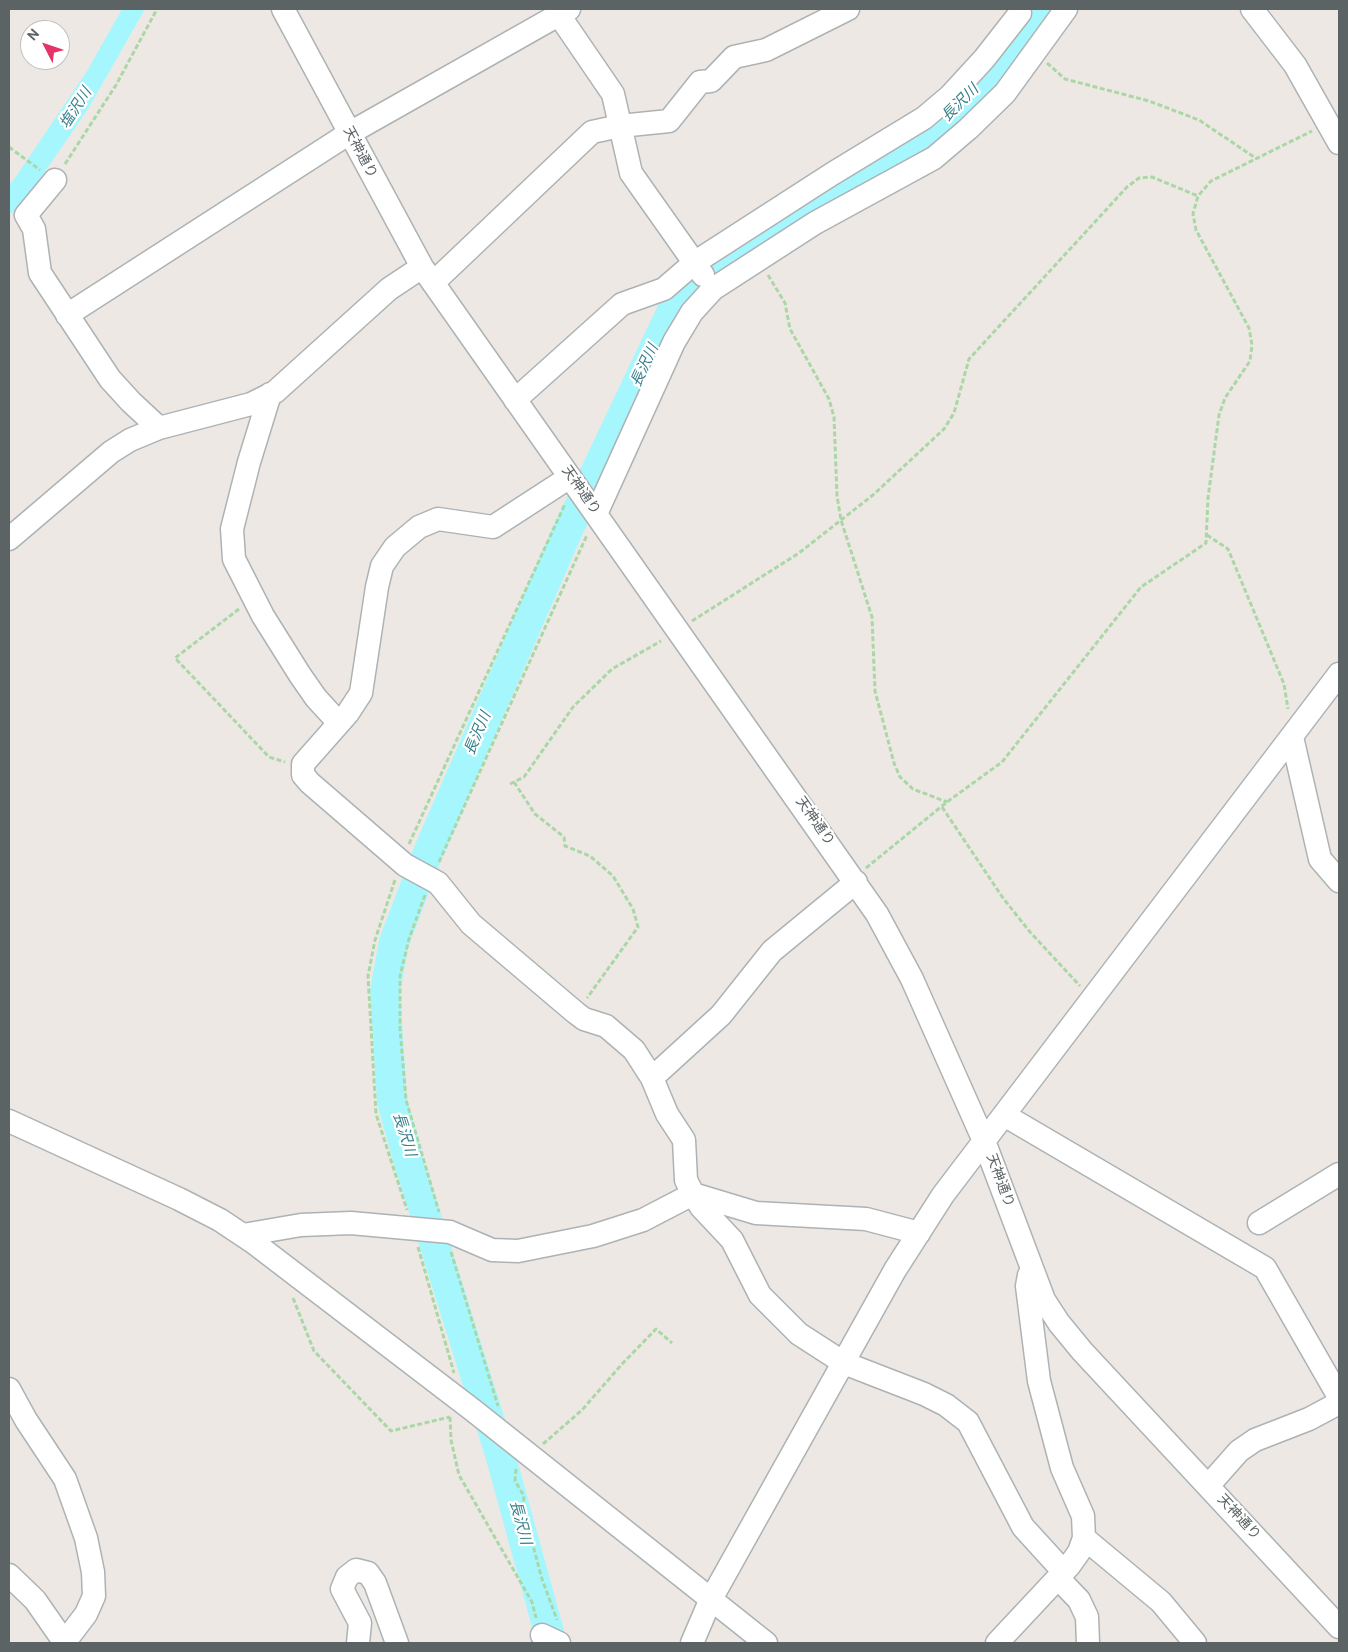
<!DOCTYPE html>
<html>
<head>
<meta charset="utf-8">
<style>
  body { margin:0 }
  #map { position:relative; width:1348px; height:1652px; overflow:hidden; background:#eee8e4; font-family:Overpass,sans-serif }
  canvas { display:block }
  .frame { position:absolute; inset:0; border:10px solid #5c6365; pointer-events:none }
  .north { position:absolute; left:20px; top:20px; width:50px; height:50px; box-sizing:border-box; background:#fff; border:1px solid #bec1c1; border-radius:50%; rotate:311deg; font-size:14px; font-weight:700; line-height:20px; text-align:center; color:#5c6365 }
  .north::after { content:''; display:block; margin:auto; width:18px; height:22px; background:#e53367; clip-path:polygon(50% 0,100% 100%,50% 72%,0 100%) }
</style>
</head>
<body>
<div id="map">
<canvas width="1348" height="1652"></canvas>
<div class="frame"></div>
<div class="north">N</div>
</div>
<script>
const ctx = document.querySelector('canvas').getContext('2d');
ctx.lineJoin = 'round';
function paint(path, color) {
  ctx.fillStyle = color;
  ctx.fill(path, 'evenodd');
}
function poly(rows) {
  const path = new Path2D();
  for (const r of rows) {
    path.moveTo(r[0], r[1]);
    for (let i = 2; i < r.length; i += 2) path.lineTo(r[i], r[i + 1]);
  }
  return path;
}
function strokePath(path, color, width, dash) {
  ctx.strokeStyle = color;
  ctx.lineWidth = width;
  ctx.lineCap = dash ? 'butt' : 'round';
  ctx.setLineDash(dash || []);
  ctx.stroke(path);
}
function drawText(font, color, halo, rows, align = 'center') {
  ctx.font = font + ' Overpass,"Noto Sans JP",sans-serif';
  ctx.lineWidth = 4.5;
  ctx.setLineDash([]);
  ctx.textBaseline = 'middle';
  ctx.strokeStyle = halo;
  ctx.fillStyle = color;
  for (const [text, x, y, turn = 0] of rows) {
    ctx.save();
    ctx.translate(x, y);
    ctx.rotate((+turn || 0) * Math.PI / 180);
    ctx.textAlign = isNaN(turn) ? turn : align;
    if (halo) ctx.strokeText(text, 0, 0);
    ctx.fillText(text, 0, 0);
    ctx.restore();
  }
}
const water = poly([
  [122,9,145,9,88,109,31,192,9,216,9,185,15,178,87,71]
]);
const river = poly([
  [552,1643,500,1454,407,1156,392,1101,385,991,394,942,429,850,568,530,679,296,719,263,949,119,999,65,1042,9]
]);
const path = poly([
  [1047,63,1065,79,1149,101,1199,120,1257,159],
  [9,147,40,170],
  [65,164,116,85,157,9],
  [768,275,785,303,790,329,829,399,834,417,837,496,841,520,872,617,875,691,894,763,900,777,913,789,947,802],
  [1207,535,1228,549,1284,684,1288,709],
  [239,609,175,658,269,757,285,762],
  [692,621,799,553,873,495,944,429,954,413,969,359,1127,187,1139,178,1152,177,1198,196],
  [514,782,535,814,564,837,565,846,590,856,613,876,633,909,638,927,587,998],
  [510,784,524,777,573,707,612,669,661,641],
  [942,807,1003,898,1030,932,1080,986],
  [409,844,565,504],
  [439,862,587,535],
  [866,868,947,802,1002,762,1141,587,1206,543,1208,498,1219,415,1225,398,1250,361,1252,345,1249,328,1196,230,1193,214,1198,196,1211,181,1312,131],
  [395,880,375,940,368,976,376,1114,407,1210],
  [425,895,409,939,400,976,400,1029,406,1100,439,1212],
  [418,1247,454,1373],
  [451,1252,498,1406],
  [293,1298,314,1351,391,1431,450,1417],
  [450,1417,451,1440,459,1475,532,1602,536,1618],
  [543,1444,582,1410,623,1363,656,1329,672,1343],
  [516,1469,515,1481,524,1496,523,1508,542,1579,557,1620]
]);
const minor = poly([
  [283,9,422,267,877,914,912,979,984,1141,1044,1300,1059,1323,1082,1351,1339,1627],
  [1252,9,1295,65,1339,143],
  [559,15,613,94,631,173,703,275],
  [55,180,26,215,34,229,40,273,110,379,131,402,159,428],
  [433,283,592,132,620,126,669,121,700,82,711,81,734,57,766,50,848,9],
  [67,315,348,134,569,9],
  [270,394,249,462,232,529,234,559,263,616,300,675,316,698,339,723],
  [515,400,622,304,664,289,694,263,832,174,924,118,950,96,984,59,1020,13],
  [570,477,493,527,438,519,419,527,395,547,382,566,377,587,361,693,348,713,303,764,303,775,310,783,405,865,438,883,471,924,576,1013,584,1019,606,1026,634,1050,652,1078,667,1114,684,1140,686,1180,693,1194,701,1207,732,1240,760,1295,799,1334,844,1363,924,1394,946,1405,968,1422,1023,1527,1064,1572],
  [596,514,674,342,692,312,713,289,815,223,934,158,968,129,1005,93,1066,9],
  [9,539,111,452,130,440,159,428,251,404,275,392,389,289,422,267],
  [1292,737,1320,859,1339,881],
  [652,1078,721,1015,772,951,856,882],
  [1004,1115,1265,1268,1339,1397],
  [9,1121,179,1199,220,1220,253,1242,474,1411,766,1643],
  [1259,1223,1339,1174],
  [243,1235,301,1225,351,1223,450,1232,492,1250,518,1251,593,1236,643,1220,693,1194,756,1213,866,1219,919,1233],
  [9,1389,26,1420,65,1479,86,1538,93,1572,94,1596,86,1614,64,1643],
  [1208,1486,1239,1451,1255,1440,1309,1419,1339,1403],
  [1084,1538,1161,1602,1195,1643],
  [9,1575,35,1600,65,1643],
  [1058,1578,1079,1600,1087,1617,1088,1643],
  [542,1635,559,1643],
  [358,1643,360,1623,342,1589,347,1577,356,1570,368,1573,375,1583,397,1643],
  [692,1643,710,1601,895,1270,943,1195,1339,674],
  [997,1643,1069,1566,1079,1552,1084,1538,1083,1516,1062,1468,1039,1381,1027,1286,1029,1275]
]);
const streetNames = [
  ["天神通り",359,153,62],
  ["天神通り",580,491,55],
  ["天神通り",814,822,55],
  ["天神通り",999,1181,70],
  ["天神通り",1238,1518,47]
];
const waterNames = [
  ["長沢川",961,104,-45],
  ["塩沢川",77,109,-57],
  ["長沢川",646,366,-65],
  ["長沢川",479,734,-67],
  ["長沢川",403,1135,73],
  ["長沢川",519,1523,75]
];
paint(water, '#a6f7fd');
strokePath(river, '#a6f7fd', 30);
strokePath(minor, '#adb2b4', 25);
strokePath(path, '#aad7a5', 3, [5, 2.5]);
strokePath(minor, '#fff', 22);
drawText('14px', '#5c6365', '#fff', streetNames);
drawText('italic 15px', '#38808c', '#fff', waterNames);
</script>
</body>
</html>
